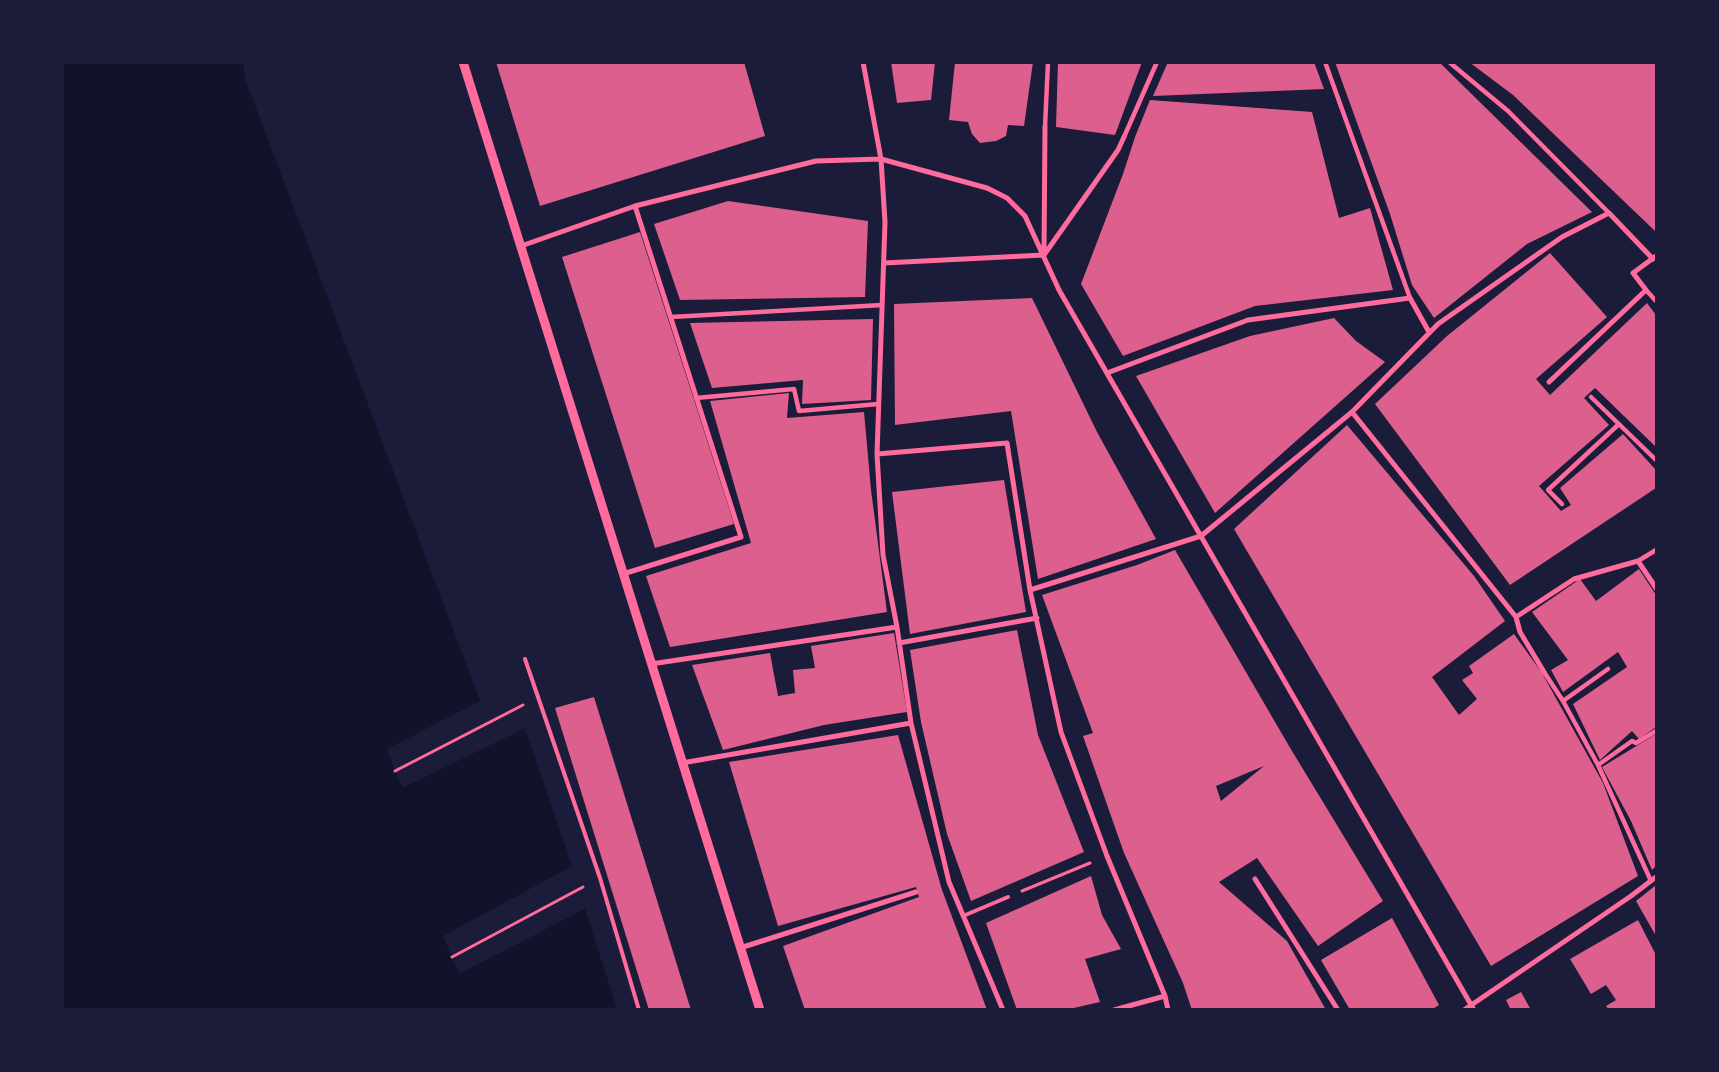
<!DOCTYPE html>
<html>
<head>
<meta charset="utf-8">
<style>
  body { margin:0 }
  #map { position:relative; width:1719px; height:1072px; overflow:hidden; background:#1b1b3a; font-family:"Open Sans",sans-serif }
  canvas { display:block }
  .frame { position:absolute; inset:0; border:64px solid #1b1b3a; pointer-events:none }
</style>
</head>
<body>
<div id="map">
<canvas width="1719" height="1072"></canvas>
<div class="frame"></div>
</div>
<script>
const ctx = document.querySelector('canvas').getContext('2d');
ctx.lineJoin = 'round';
function paint(path, color) {
  ctx.fillStyle = color;
  ctx.fill(path, 'evenodd');
}
function poly(rows) {
  const path = new Path2D();
  for (const r of rows) {
    path.moveTo(r[0], r[1]);
    for (let i = 2; i < r.length; i += 2) path.lineTo(r[i], r[i + 1]);
  }
  return path;
}
function strokePath(path, color, width, dash) {
  ctx.strokeStyle = color;
  ctx.lineWidth = width;
  ctx.lineCap = dash ? 'butt' : 'round';
  ctx.setLineDash(dash || []);
  ctx.stroke(path);
}
const water = poly([
  [62,63,244,63,244,76,480,701,387,749,395,771,403,788,525,728,572,866,443,936,459,974,585,909,617,1009,63,1009]
]);
const building = poly([
  [496,62,744,62,765,136,540,206],
  [891,62,935,62,931,100,897,103],
  [955,62,1033,62,1024,126,1008,125,1006,136,996,141,980,143,972,134,968,122,949,120],
  [1058,62,1142,62,1115,135,1056,127],
  [1168,62,1314,62,1324,89,1153,96],
  [1335,62,1439,62,1592,212,1527,244,1434,318,1412,285,1390,214],
  [1469,62,1656,62,1656,230,1655,231,1513,95],
  [1150,100,1312,112,1339,218,1370,208,1393,290,1255,306,1123,356,1081,284,1123,174,1135,137],
  [728,201,868,221,865,297,680,300,654,224],
  [640,232,734,524,655,548,562,257],
  [1550,253,1607,317,1536,379,1550,395,1647,303,1656,315,1656,447,1595,388,1584,398,1609,425,1539,486,1561,511,1571,505,1560,488,1623,434,1656,470,1656,488,1510,585,1375,404,1447,336],
  [1032,298,1097,432,1156,539,1038,579,1011,411,895,425,894,304],
  [1334,318,1356,341,1385,362,1215,513,1136,376,1250,336],
  [873,319,871,400,802,404,803,380,712,388,690,323],
  [789,393,787,418,864,412,871,490,887,612,670,647,646,576,751,543,710,401],
  [1347,425,1474,576,1505,621,1432,677,1459,715,1477,699,1462,680,1473,673,1469,666,1514,634,1542,673,1603,783,1638,876,1491,966,1234,529],
  [1004,480,1026,612,910,634,892,492],
  [1175,550,1289,746,1383,901,1318,946,1257,858,1219,882,1287,941,1326,1010,1192,1010,1183,983,1124,853,1083,736,1093,733,1042,595,1137,565],
  [1264,766,1221,801,1216,786],
  [1639,569,1656,595,1656,727,1639,739,1632,731,1600,760,1573,704,1627,667,1618,652,1563,692,1551,670,1568,660,1532,612,1580,579,1596,601],
  [1017,630,1038,735,1084,852,971,901,947,834,921,722,910,650],
  [894,633,907,712,824,725,723,750,692,665,770,653,778,696,795,693,793,670,815,668,811,646],
  [594,697,691,1010,649,1010,555,708],
  [1656,734,1656,866,1652,870,1631,821,1602,767],
  [898,735,942,890,987,1010,805,1010,783,946,919,897,916,887,778,926,729,762],
  [1091,876,1102,915,1121,949,1085,959,1100,1002,1065,1010,1017,1010,986,923],
  [1656,885,1656,936,1636,901],
  [1392,918,1439,1005,1431,1010,1350,1010,1321,960],
  [1638,920,1656,955,1656,1010,1609,1010,1606,1006,1616,1000,1606,985,1591,994,1570,959],
  [1521,992,1531,1010,1511,1010,1506,1000]
]);
const path = poly([
  [395,771,523,705],
  [1022,891,1090,863],
  [452,957,583,887]
]);
const service = poly([
  [525,659,600,878,639,1010],
  [963,916,1008,897]
]);
const pedestrian = poly([
  [1325,62,1410,298],
  [1449,62,1508,111,1609,213],
  [1045,127,1048,62],
  [1124,137,1157,62],
  [1646,290,1656,301],
  [671,317,882,305],
  [1591,397,1656,460],
  [696,398,794,389,799,411,878,404],
  [1562,504,1548,490,1619,424],
  [1638,561,1656,550],
  [1544,672,1563,701,1598,765,1651,881],
  [1563,701,1608,669],
  [1598,765,1632,741,1636,743,1656,731]
]);
const minor = poly([
  [863,62,881,159,885,222,877,454,883,555,897,627,911,723,949,882,1003,1010],
  [521,246,635,206,816,161,881,159,987,188,1007,198,1025,216,1059,290,1474,1010],
  [1044,252,1045,127],
  [1044,255,1118,150,1124,137],
  [884,263,1044,255],
  [1107,373,1248,320,1410,298,1429,332],
  [1549,382,1646,290,1633,273,1656,256],
  [1352,412,1516,617,1520,632,1544,672],
  [877,454,1007,443,1030,590,1061,732,1107,856,1165,996,1168,1010],
  [623,574,741,537,635,206],
  [1030,590,1201,536,1352,412,1438,324,1562,237,1609,213,1653,259],
  [1516,617,1574,579,1638,561,1656,588],
  [899,643,1037,618],
  [651,664,897,627],
  [682,763,911,723],
  [1255,879,1338,1010],
  [740,948,916,892],
  [1114,1010,1165,996],
  [1464,1010,1631,896,1656,877]
]);
const tertiary = poly([
  [463,62,760,1010]
]);
paint(water, '#12122b');
paint(building, '#dd5f8e');
strokePath(path, '#ff6b9d', 3);
strokePath(service, '#ff6b9d', 4);
strokePath(pedestrian, '#ff6b9d', 4.5);
strokePath(minor, '#ff6b9d', 5);
strokePath(tertiary, '#ff6b9d', 9);
</script>
</body>
</html>
